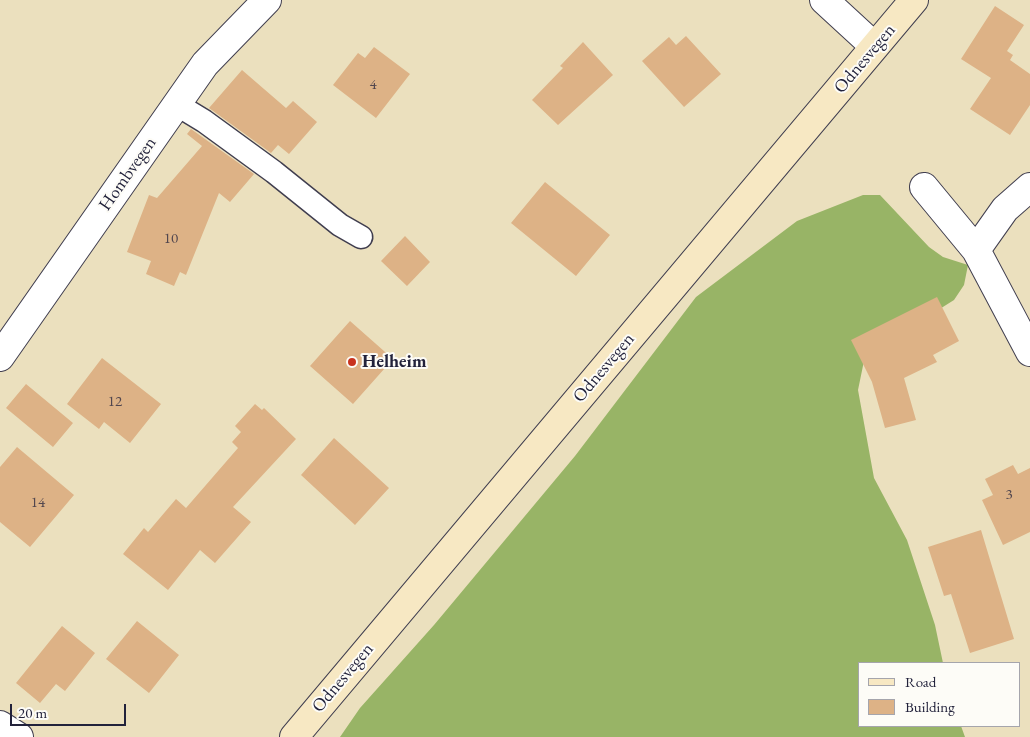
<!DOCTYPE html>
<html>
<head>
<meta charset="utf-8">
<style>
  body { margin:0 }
  #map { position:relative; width:1030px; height:737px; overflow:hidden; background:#ebe0be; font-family:"EB Garamond",serif }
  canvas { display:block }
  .legend { position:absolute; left:858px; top:662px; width:162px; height:65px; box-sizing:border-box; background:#fdfcf7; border:1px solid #a5a5ac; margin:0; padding:6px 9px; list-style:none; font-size:15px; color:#22223b }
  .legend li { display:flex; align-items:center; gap:10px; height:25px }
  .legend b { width:25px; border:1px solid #a5a5ac }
  .scale { position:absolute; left:10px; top:704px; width:116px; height:22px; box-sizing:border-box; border:2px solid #22223b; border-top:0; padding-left:6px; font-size:15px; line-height:18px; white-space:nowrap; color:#22223b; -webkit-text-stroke:4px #fdfcf7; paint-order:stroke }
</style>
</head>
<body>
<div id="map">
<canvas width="1030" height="737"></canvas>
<ul class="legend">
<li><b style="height:6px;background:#f7e8c3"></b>Road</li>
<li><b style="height:14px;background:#ddb286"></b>Building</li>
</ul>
<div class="scale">20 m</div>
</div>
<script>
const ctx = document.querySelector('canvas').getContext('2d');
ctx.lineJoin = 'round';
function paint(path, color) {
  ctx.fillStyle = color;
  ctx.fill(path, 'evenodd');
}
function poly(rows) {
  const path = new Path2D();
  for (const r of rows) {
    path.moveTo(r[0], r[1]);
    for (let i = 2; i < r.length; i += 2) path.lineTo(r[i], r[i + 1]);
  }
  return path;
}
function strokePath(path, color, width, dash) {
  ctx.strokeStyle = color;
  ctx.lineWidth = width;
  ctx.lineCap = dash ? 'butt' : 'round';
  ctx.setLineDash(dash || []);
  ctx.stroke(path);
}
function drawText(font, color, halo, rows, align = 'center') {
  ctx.font = font + ' "EB Garamond",serif';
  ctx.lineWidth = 4;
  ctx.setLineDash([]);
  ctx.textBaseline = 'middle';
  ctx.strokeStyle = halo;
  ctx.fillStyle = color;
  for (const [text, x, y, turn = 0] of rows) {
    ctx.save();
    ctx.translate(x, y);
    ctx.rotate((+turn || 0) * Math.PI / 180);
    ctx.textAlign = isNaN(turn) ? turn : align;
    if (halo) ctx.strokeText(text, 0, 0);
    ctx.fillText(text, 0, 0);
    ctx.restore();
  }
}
const forest = poly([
  [863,195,880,195,929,247,943,257,968,265,964,285,954,300,865,356,858,390,874,478,907,540,935,625,943,663,859,663,859,726,961,726,965,737,340,737,360,708,434,625,575,456,696,297,797,221]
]);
const building = poly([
  [995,6,1024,25,1007,51,1013,55,1010,60,1030,74,1030,105,1010,135,970,109,991,78,961,59],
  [686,36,721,74,684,107,642,61,669,37,676,45],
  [583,42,613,75,558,125,532,100,563,68,560,66],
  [374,47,410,74,376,118,333,85,358,53,365,58],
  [242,70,286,108,293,101,317,122,289,154,278,145,271,153,209,108],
  [191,129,254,174,230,202,219,193,186,275,180,272,174,286,146,274,151,261,127,252,149,195,157,198,202,146,187,134],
  [545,182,610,235,576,276,511,223],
  [405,236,430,262,407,286,381,261],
  [937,297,959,341,933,355,937,362,904,378,916,420,885,428,872,382,851,340],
  [350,321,393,359,353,404,310,366],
  [102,358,161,404,130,443,104,422,99,429,67,404],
  [26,384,73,423,53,447,6,408],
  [255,404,262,410,264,408,296,439,233,507,251,522,215,563,200,550,168,590,123,554,144,528,148,532,176,499,186,508,238,448,232,442,241,432,235,426],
  [334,438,389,488,355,525,301,475],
  [17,447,74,495,30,547,0,522,0,467],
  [1013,465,1018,474,1030,468,1030,532,1003,545,982,500,993,495,985,479],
  [981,530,1014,639,970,653,951,594,944,596,928,547],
  [137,621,179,655,149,693,106,659],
  [62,626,95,653,65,691,56,684,40,703,16,683]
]);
const service = poly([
  [176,104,204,121,274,172,340,225,361,237]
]);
const minor = poly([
  [824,0,874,46],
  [924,187,976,250,1030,352],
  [976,250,1005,209,1030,187],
  [0,357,205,64,267,0],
  [0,725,19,737]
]);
const secondary = poly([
  [294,737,914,0]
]);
const markers = [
  [352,362,5,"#c8321e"]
];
const numberNames = [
  ["4",373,85],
  ["10",171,239],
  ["12",115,402],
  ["3",1009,495],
  ["14",38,503]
];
const streetNames = [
  ["Odnesvegen",865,59,-50],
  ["Hombvegen",128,174,-55],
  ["Odnesvegen",604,368,-50],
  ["Odnesvegen",343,678,-50]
];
const poiNames = [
  ["Helheim",362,362]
];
paint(forest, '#98b466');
paint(building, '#ddb286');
strokePath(service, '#403e4f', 25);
strokePath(minor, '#403e4f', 30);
strokePath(secondary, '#403e4f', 30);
strokePath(service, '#fff', 22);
strokePath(minor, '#fff', 28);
strokePath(secondary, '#f7e8c3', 28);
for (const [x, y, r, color] of markers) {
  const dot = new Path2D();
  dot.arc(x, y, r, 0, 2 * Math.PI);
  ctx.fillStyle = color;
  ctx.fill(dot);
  strokePath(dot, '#fdfcf7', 2);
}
drawText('15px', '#51464e', null, numberNames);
drawText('18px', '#22223b', '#fdfcf7', streetNames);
drawText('bold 18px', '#22223b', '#fdfcf7', poiNames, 'left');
</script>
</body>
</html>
